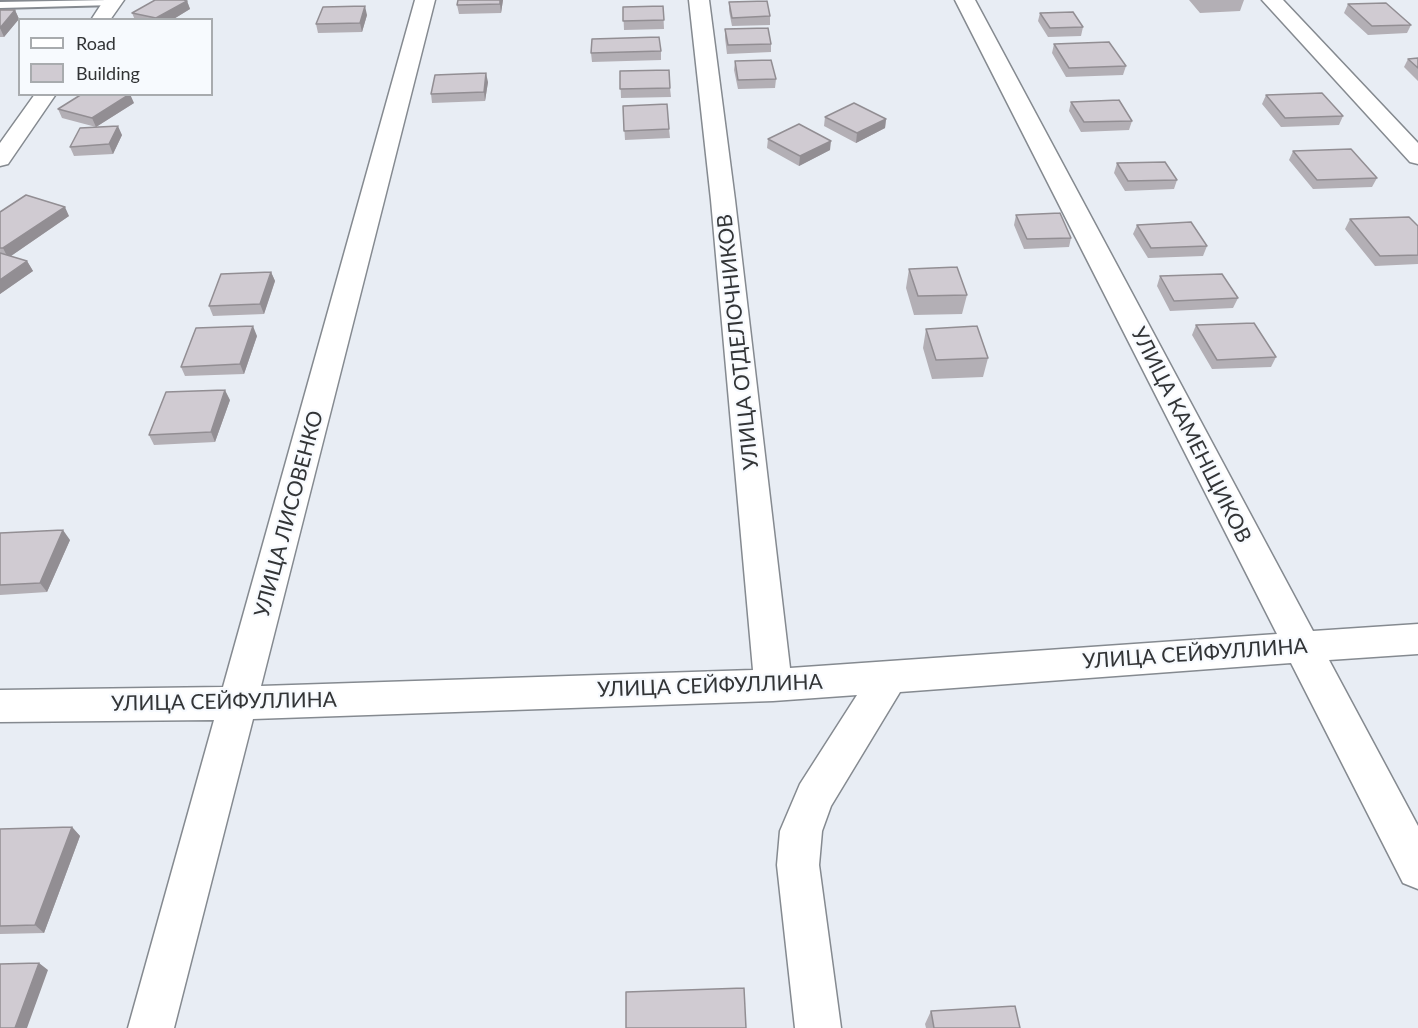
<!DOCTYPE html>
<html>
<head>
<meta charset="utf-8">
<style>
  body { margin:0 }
  #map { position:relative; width:1418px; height:1028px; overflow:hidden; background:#e8edf4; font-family:Lato,sans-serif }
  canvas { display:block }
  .legend { position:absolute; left:18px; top:18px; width:195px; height:78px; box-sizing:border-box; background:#f7fafe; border:2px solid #a8abae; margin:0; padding:8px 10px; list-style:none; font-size:18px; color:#323436 }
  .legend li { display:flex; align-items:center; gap:12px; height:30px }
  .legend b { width:30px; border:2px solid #a8abae }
</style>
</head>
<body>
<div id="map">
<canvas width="1418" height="1028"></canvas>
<ul class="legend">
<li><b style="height:8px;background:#fff"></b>Road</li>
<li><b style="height:16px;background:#d0cbd2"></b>Building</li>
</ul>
</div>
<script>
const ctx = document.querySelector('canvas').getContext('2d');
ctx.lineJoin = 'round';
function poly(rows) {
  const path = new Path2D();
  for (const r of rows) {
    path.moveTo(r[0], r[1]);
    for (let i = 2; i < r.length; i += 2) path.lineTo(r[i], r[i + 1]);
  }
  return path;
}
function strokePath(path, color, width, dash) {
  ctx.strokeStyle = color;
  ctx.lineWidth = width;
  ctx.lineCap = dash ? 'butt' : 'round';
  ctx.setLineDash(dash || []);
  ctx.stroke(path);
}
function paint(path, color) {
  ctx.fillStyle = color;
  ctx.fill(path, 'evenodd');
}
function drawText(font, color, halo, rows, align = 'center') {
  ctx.font = font + ' Lato,sans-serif';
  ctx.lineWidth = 4.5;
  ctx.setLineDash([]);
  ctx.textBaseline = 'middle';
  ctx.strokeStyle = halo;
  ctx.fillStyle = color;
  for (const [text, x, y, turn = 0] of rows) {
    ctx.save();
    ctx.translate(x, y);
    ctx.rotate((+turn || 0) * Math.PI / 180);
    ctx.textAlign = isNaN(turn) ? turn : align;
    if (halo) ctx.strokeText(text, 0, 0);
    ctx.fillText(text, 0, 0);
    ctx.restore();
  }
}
const service = poly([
  [111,0,116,3,114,5,0,8,0,2,111,0]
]);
const minor = poly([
  [104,0,124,0,110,20,91,20,104,0],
  [415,0,435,0,261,686,753,670,711,200,689,0,709,0,735,200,790,668,1277,634,955,0,975,0,1313,631,1418,624,1418,654,1329,660,1418,826,1418,889,1403,883,1291,663,900,692,831,806,822,831,819,865,841,1028,795,1028,777,865,780,831,800,784,857,695,773,701,253,719,174,1028,128,1028,214,720,0,722,0,690,223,687,415,0],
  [1262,0,1283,0,1418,143,1418,164,1410,162,1262,0],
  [35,94,56,94,8,164,0,166,0,143,35,94]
]);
const wall = poly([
  [503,0,501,13,459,14,457,5],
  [1189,0,1244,0,1240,11,1200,13],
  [187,1,190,9,172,20,135,20,132,13],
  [729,2,770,16,770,25,732,26,729,11],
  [1348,4,1411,25,1407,33,1368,35,1344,13],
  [663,6,664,29,624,30,623,7],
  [0,10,15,10,19,19,4,37,0,37],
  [1040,13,1083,27,1081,36,1048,37,1038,21],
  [367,15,362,32,318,33,316,24],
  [725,29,771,44,771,52,727,54,725,38],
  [1054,44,1126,66,1123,75,1066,77,1052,53],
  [661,51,661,60,592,62,591,53],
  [1418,58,1418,81,1404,67,1408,59],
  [735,61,776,79,775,88,738,89,734,70],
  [620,71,670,88,671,97,621,98],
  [488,82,485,101,432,103,431,94],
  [1266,95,1343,116,1339,125,1281,127,1262,104],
  [1071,102,1132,121,1129,130,1081,132,1069,111],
  [134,103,96,127,122,135,113,154,74,156,70,147,96,127,62,118,58,109],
  [623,106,669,129,670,138,625,140],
  [825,117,886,119,885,128,856,143,824,126],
  [768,139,830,150,799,166,767,148],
  [1293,151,1377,178,1372,187,1313,189,1289,160],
  [1117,163,1177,180,1174,189,1125,191,1114,173],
  [0,212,69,216,11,256,27,261,33,271,0,294],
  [1016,215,1071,238,1069,247,1024,249,1014,225],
  [1350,219,1418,226,1418,264,1375,266,1345,229],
  [1137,225,1207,246,1203,256,1148,258,1133,234],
  [909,269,967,295,962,314,914,315,906,288],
  [271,272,275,281,264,314,213,316,209,306],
  [1160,276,1238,298,1233,308,1170,311,1157,286],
  [1196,325,1276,357,1271,367,1212,369,1192,335],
  [926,329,988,358,983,377,932,379,923,348],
  [257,336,244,374,185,376,181,367],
  [230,400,215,442,154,445,149,435],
  [0,533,70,540,47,592,0,595],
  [72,827,80,836,44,933,0,934,0,829],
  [931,1011,1020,1028,926,1028,925,1024]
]);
const shadedWall = poly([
  [500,0,503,0,501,13,500,4],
  [187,1,190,9,172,20,157,20,156,18],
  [365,6,367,15,362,32,360,23],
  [15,10,19,19,4,37,0,28],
  [486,73,488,82,485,101,484,92],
  [130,94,134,103,96,127,92,118],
  [886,119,885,128,856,143,857,133],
  [118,126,122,135,113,154,109,144],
  [831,141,830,150,799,166,800,156],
  [65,207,69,216,8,258,3,248],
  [27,261,33,271,0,294,0,280],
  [271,272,275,281,264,314,260,304],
  [253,326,257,336,244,374,240,364],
  [225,390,230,400,215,442,211,432],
  [63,530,70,540,47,592,40,583],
  [72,827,80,836,44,933,35,925],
  [39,963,48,970,27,1028,15,1028]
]);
const building = poly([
  [155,0,184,0,187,1,156,18,132,13,155,0],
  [458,0,500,0,500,4,457,5,458,0],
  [767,1,770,16,732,18,729,2,767,1],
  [1386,3,1411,25,1372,26,1348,4,1386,3],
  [365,6,360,23,316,24,323,7,365,6],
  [663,6,664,20,623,21,623,7,663,6],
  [0,10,15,10,0,28,0,10],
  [1073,12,1083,27,1050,28,1040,13,1073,12],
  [768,28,771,44,728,45,725,29,768,28],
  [659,37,661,51,591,53,592,39,659,37],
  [1109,42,1126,66,1069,68,1054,44,1109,42],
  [1418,58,1418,68,1408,59,1418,58],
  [771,60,776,79,738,80,735,61,771,60],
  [669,70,670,88,620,89,620,71,669,70],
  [486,73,484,92,431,94,435,75,486,73],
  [1322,93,1343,116,1285,118,1266,95,1322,93],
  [82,94,130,94,92,118,58,109,82,94],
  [1119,100,1132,121,1084,122,1071,102,1119,100],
  [854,103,886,119,857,133,825,117,854,103],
  [667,104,669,129,624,131,623,106,667,104],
  [799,124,831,141,800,156,768,139,799,124],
  [118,126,109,144,70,147,80,128,118,126],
  [1351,149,1377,178,1317,180,1293,151,1351,149],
  [1165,162,1177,180,1128,181,1117,163,1165,162],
  [26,195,65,207,3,248,0,248,0,212,26,195],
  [1060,213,1071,238,1027,239,1016,215,1060,213],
  [1409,217,1418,226,1418,255,1380,256,1350,219,1409,217],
  [1191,222,1207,246,1151,248,1137,225,1191,222],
  [0,253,27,261,0,280,0,253],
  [957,267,967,295,918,296,909,269,957,267],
  [271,272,260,304,209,306,221,274,271,272],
  [1222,274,1238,298,1174,301,1160,276,1222,274],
  [1254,323,1276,357,1217,360,1196,325,1254,323],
  [253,326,240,364,181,367,196,328,253,326],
  [977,326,988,358,936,360,926,329,977,326],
  [225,390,211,432,149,435,166,392,225,390],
  [63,530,40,583,0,585,0,533,63,530],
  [72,827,35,925,0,926,0,829,72,827],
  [39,963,15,1028,0,1028,0,964,39,963],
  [744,988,746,1028,626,1028,626,992,744,988],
  [1015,1006,1020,1028,934,1028,931,1011,1015,1006]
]);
const streetNames = [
  ["УЛИЦА ОТДЕЛОЧНИКОВ",738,342,-96],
  ["УЛИЦА КАМЕНЩИКОВ",1191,435,63],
  ["УЛИЦА ЛИСОВЕНКО",289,514,-75],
  ["УЛИЦА СЕЙФУЛЛИНА",1195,654,-4],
  ["УЛИЦА СЕЙФУЛЛИНА",710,686,-2],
  ["УЛИЦА СЕЙФУЛЛИНА",224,702,-1]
];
strokePath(service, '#858a90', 4);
strokePath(minor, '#858a90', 3);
paint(service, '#fff');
paint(minor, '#fff');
paint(wall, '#b3afb5');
paint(shadedWall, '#928e93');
paint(building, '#d0cbd2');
strokePath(building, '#928e93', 1.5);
drawText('21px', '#323436', '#f7fafe', streetNames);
</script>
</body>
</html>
